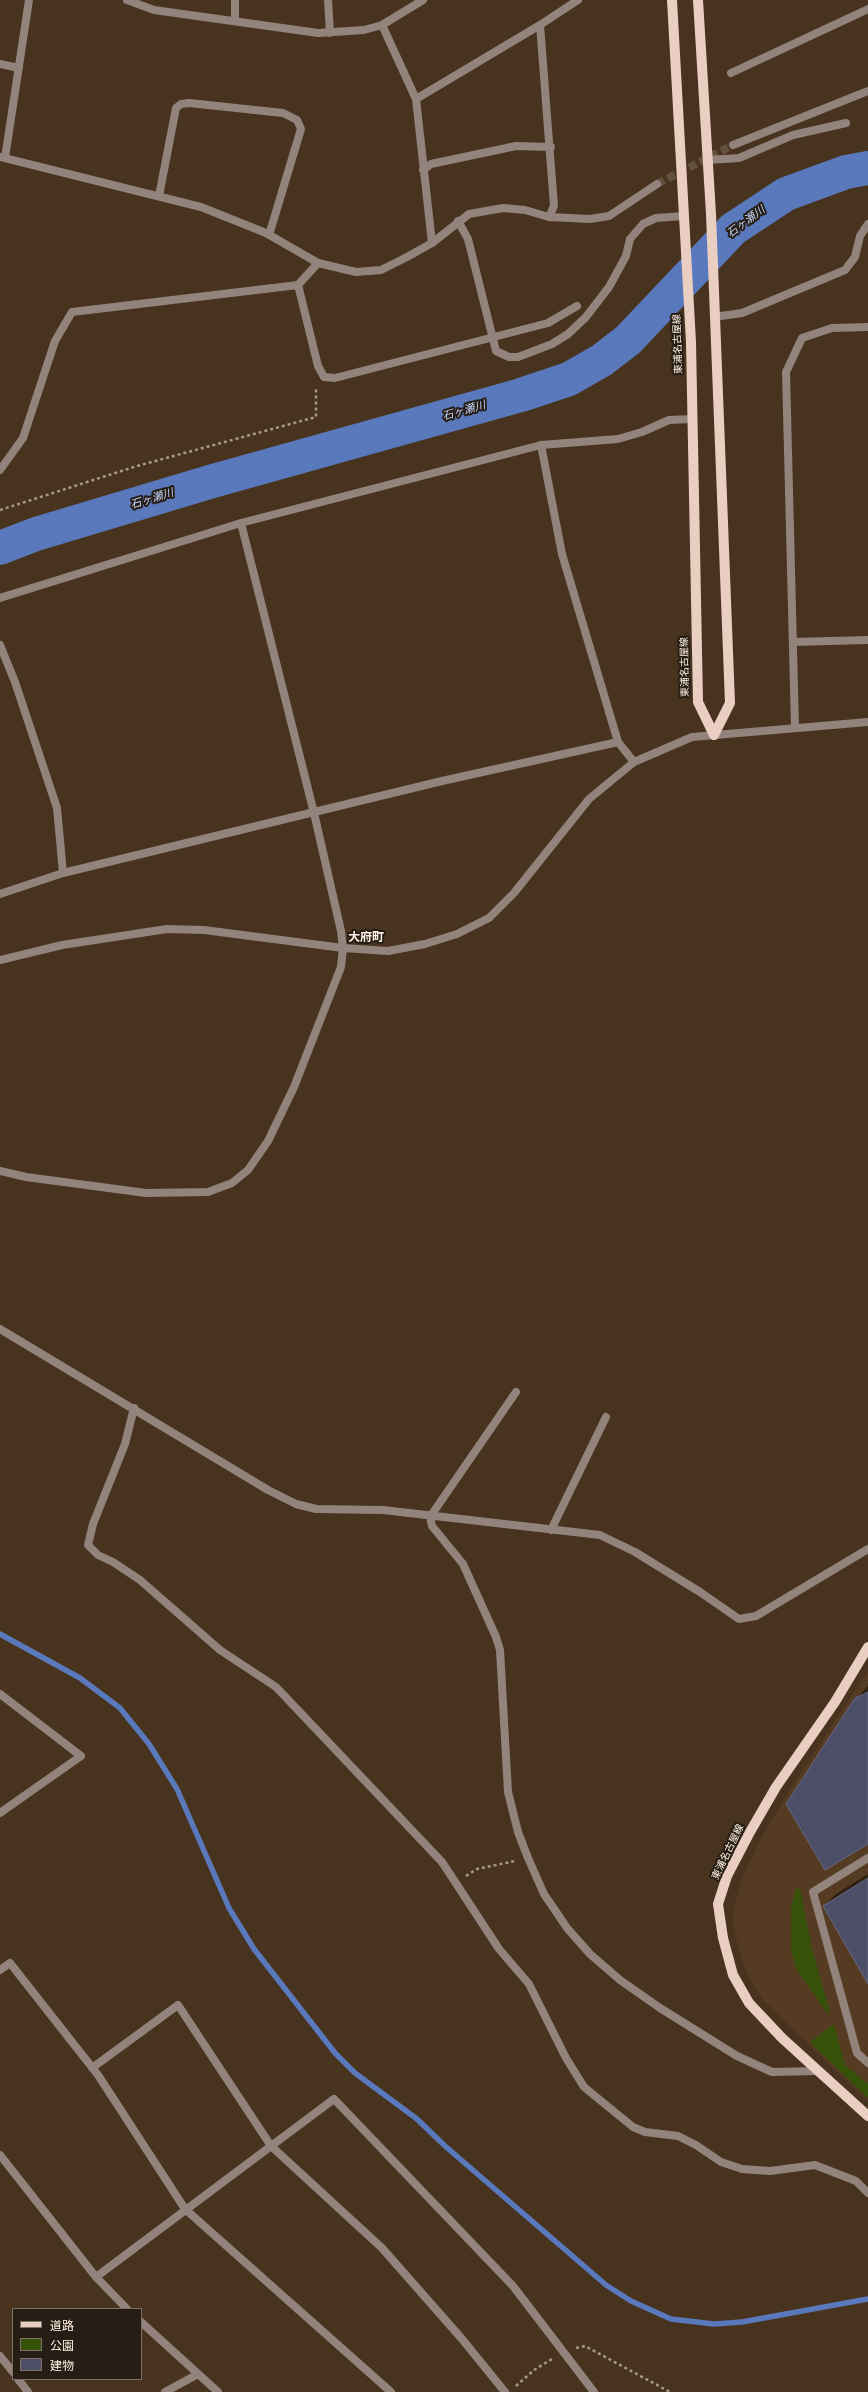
<!DOCTYPE html>
<html>
<head>
<meta charset="utf-8">
<style>
  body { margin:0 }
  #map { position:relative; width:868px; height:2392px; overflow:hidden; background:#48331f; font-family:Merriweather,"Noto Sans JP",serif }
  canvas { display:block }
  .legend { position:absolute; left:12px; top:2308px; width:130px; height:72px; box-sizing:border-box; background:#261d14; border:1px solid #7d7268; margin:0; padding:5px 7px; list-style:none; font-size:12px; color:#fff1e5 }
  .legend li { display:flex; align-items:center; gap:8px; height:20px }
  .legend b { width:20px; border:1px solid #7d7268 }
</style>
</head>
<body>
<div id="map">
<canvas width="868" height="2392"></canvas>
<ul class="legend">
<li><b style="height:5px;background:#ebcec2"></b>道路</li>
<li><b style="height:11px;background:#365208"></b>公園</li>
<li><b style="height:11px;background:#4d4f69"></b>建物</li>
</ul>
</div>
<script>
const ctx = document.querySelector('canvas').getContext('2d');
ctx.lineJoin = 'round';
function paint(path, color) {
  ctx.fillStyle = color;
  ctx.fill(path, 'evenodd');
}
function poly(rows) {
  const path = new Path2D();
  for (const r of rows) {
    path.moveTo(r[0], r[1]);
    for (let i = 2; i < r.length; i += 2) path.lineTo(r[i], r[i + 1]);
  }
  return path;
}
function strokePath(path, color, width, dash) {
  ctx.strokeStyle = color;
  ctx.lineWidth = width;
  ctx.lineCap = dash ? 'butt' : 'round';
  ctx.setLineDash(dash || []);
  ctx.stroke(path);
}
function drawText(font, color, halo, rows, align = 'center') {
  ctx.font = font + ' Merriweather,"Noto Sans JP",serif';
  ctx.lineWidth = 4;
  ctx.setLineDash([]);
  ctx.textBaseline = 'middle';
  ctx.strokeStyle = halo;
  ctx.fillStyle = color;
  for (const [text, x, y, turn = 0] of rows) {
    ctx.save();
    ctx.translate(x, y);
    ctx.rotate((+turn || 0) * Math.PI / 180);
    ctx.textAlign = isNaN(turn) ? turn : align;
    if (halo) ctx.strokeText(text, 0, 0);
    ctx.fillText(text, 0, 0);
    ctx.restore();
  }
}
const built = poly([
  [868,1670,868,2101,764,2001,749,1978,741,1956,735,1935,733,1913,741,1881,760,1840,788,1793]
]);
const green = poly([
  [796,1888,800,1889,812,1949,830,2013,828,2014,797,1970,791,1950,791,1908],
  [834,2024,845,2065,868,2084,868,2098,810,2042]
]);
const shadow = poly([
  [868,1686,868,1843,856,1699],
  [868,1874,868,1982,824,1906,836,1894]
]);
const stream = poly([
  [0,1634,80,1678,120,1708,149,1744,177,1789,229,1908,254,1949,335,2053,355,2073,417,2119,445,2146,606,2285,631,2301,671,2319,714,2324,742,2322,868,2299]
]);
const river = poly([
  [0,548,36,534,213,481,521,395,569,379,602,360,628,340,733,229,786,194,846,172,868,168]
]);
const building = poly([
  [868,1692,868,1844,825,1870,786,1804,855,1698,868,1692],
  [868,1878,868,1984,823,1906,868,1878]
]);
const minorTunnel = poly([
  [657,184,733,145]
]);
const path = poly([
  [0,510,137,466,316,417,316,387],
  [466,1876,477,1869,515,1861],
  [576,2348,585,2346,670,2392],
  [516,2386,534,2370,552,2359]
]);
const service = poly([
  [793,642,868,640],
  [795,728,786,372,802,338,832,328,868,327],
  [868,1858,813,1892,857,2053,868,2063]
]);
const minor = poly([
  [127,0,154,10,318,33,364,30,382,25,423,0],
  [328,0,330,33],
  [235,20,235,0],
  [382,25,416,99,432,243],
  [540,25,554,206,549,217],
  [0,64,19,68],
  [731,73,868,9],
  [416,99,540,25,578,0],
  [733,145,868,91],
  [0,157,201,207,266,233,318,263,356,272,381,270,407,257,432,243,469,214,503,208,525,210,549,217,590,219,609,216,657,184],
  [5,158,29,0],
  [707,160,739,158,793,135,846,123],
  [423,170,431,164,516,146,551,147],
  [159,196,176,108,181,104,189,103,283,113,297,120,301,129,269,235],
  [458,221,468,239,496,351,509,357,518,357,552,344,568,334,586,317,609,287,626,256,630,239,643,224,656,218,683,216],
  [298,285,318,366,324,377,335,378,548,323,577,306],
  [714,317,742,313,845,270,855,257,860,236,868,224],
  [541,445,562,554,618,742,634,762],
  [0,470,23,438,55,341,72,312,298,285,318,263],
  [0,598,241,523,541,445,618,439,642,432,669,420,692,419],
  [0,645,15,682,57,808,63,873],
  [0,894,63,873,442,781,618,742],
  [0,1171,26,1177,146,1193,208,1192,232,1183,248,1170,268,1141,294,1087,341,967,343,948,341,931,314,813,241,523],
  [0,1329,268,1490,296,1504,316,1509,383,1510,600,1535,635,1552,700,1592,739,1619,756,1616,868,1549],
  [516,1392,430,1517,432,1526,463,1564,496,1637,500,1650,508,1792,518,1832,528,1858,544,1894,567,1928,590,1954,620,1980,660,2008,737,2056,772,2072,817,2071],
  [134,1408,125,1444,93,1524,88,1545,98,1555,113,1562,140,1580,220,1650,276,1687,442,1862,499,1949,529,1984,566,2058,584,2087,633,2127,645,2132,678,2136,696,2145,721,2162,742,2169,770,2171,815,2165,856,2181,868,2193],
  [551,1530,606,1417],
  [0,1694,81,1756,0,1813],
  [0,1970,10,1963,98,2075,185,2209,391,2392],
  [92,2068,178,2005,271,2146,382,2248,462,2339,505,2392],
  [0,2155,96,2277,127,2309],
  [96,2277,334,2099,513,2286,594,2392],
  [141,2322,218,2392],
  [0,2356,13,2372],
  [18,2379,28,2392],
  [165,2392,198,2374]
]);
const tertiary = poly([
  [0,960,62,945,167,929,204,930,343,948,388,951,425,944,457,934,489,918,514,893,589,799,634,762,692,737,868,722]
]);
const primary = poly([
  [672,0,691,342,698,702,714,735],
  [698,0,711,214,730,703,714,735],
  [868,1647,835,1702,776,1787,750,1832,727,1876,718,1904,723,1938,733,1975,749,2003,782,2038,868,2116]
]);
const streetNames = [
  ["東浦名古屋線",678,344,-92],
  ["東浦名古屋線",685,667,-91],
  ["東浦名古屋線",728,1852,-64]
];
const waterNames = [
  ["石ヶ瀬川",746,222,-37],
  ["石ヶ瀬川",464,411,-16],
  ["石ヶ瀬川",152,499,-17]
];
const quarterNames = [
  ["大府町",366,938]
];
paint(built, '#553b21');
paint(green, '#365208');
paint(shadow, '#0007');
strokePath(stream, '#5a79bc', 5.5);
strokePath(river, '#5a79bc', 34);
paint(building, '#4d4f69');
strokePath(building, '#676985', 1);
strokePath(minorTunnel, '#63503d', 8, [8, 4]);
strokePath(path, '#a99888', 2.5, [3, 3]);
strokePath(service, '#92837d', 8);
strokePath(minor, '#92837d', 8);
strokePath(tertiary, '#92837d', 8);
strokePath(primary, '#ebcec2', 10);
drawText('10px', '#fff1e5', '#261d14', streetNames);
drawText('italic 11px', '#c3d5fb', '#261d14', waterNames);
drawText('bold 12px', '#fff1e5', '#261d14', quarterNames);
</script>
</body>
</html>
